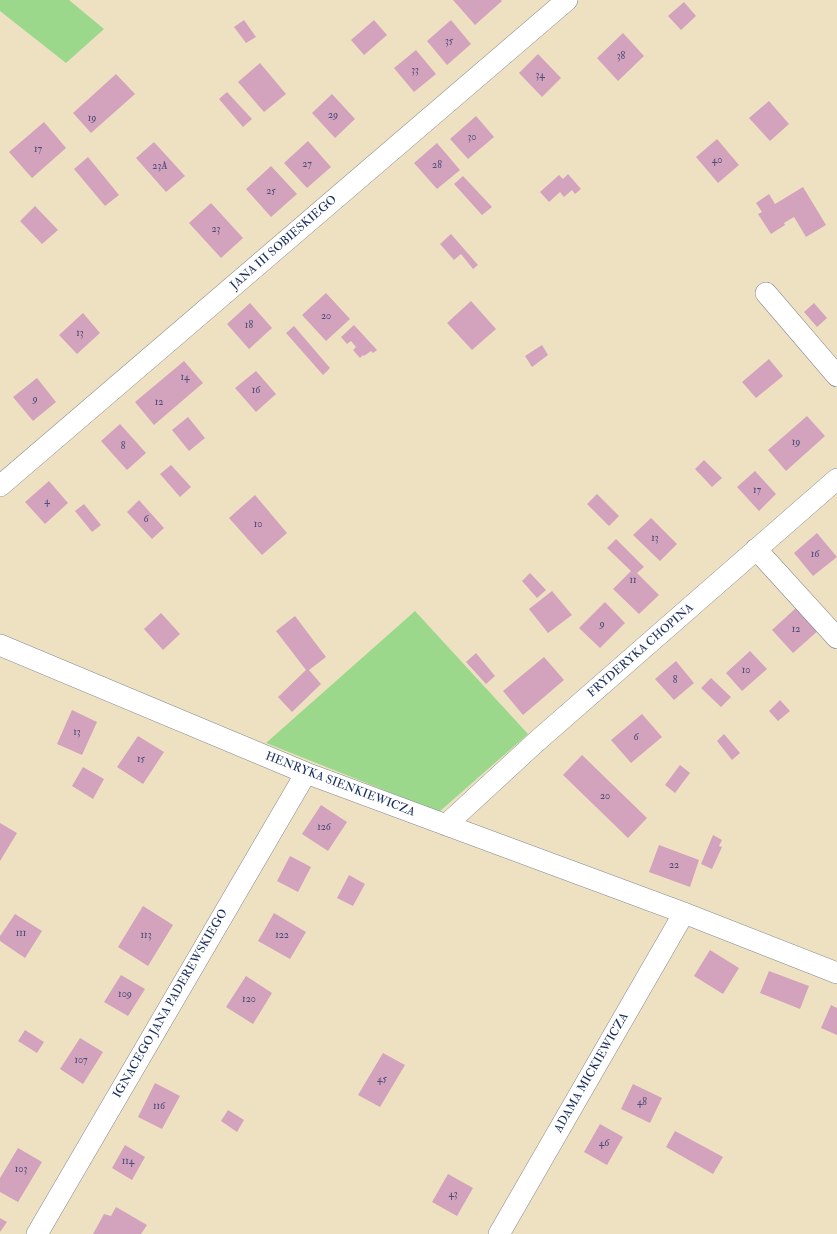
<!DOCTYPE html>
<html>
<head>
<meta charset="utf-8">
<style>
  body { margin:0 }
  canvas { display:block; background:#eee1c2 }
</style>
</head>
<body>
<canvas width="837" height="1234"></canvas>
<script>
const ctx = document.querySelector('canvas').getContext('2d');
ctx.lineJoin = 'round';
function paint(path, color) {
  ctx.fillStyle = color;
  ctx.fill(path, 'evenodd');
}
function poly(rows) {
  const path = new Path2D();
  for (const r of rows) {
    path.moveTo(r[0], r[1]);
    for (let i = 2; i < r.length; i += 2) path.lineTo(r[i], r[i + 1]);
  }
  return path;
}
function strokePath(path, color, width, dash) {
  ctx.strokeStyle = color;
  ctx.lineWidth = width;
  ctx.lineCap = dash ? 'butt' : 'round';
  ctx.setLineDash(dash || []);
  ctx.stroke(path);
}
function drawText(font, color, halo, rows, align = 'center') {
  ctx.font = font + ' "IM FELL Double Pica",serif';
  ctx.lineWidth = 3.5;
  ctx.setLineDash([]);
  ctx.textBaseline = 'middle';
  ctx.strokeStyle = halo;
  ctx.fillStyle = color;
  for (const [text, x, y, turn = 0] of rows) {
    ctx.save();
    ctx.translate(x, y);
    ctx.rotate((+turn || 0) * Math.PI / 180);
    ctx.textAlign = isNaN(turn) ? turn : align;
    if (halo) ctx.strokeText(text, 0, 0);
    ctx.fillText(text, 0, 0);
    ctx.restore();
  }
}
const green = poly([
  [0,0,69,0,104,29,66,63,0,11],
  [415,611,528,734,439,812,266,743]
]);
const building = poly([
  [453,0,501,0,502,1,475,25],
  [684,2,696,16,681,30,668,16],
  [244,20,256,37,246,43,234,27],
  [374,20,387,35,364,55,351,40],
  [451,20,471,44,447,65,427,41],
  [623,33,644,56,618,81,597,58],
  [416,50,436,74,414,92,394,68],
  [538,54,561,78,542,97,519,73],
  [260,63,286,94,264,112,238,82],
  [116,74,135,94,91,133,73,113],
  [227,92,252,119,243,127,219,99],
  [332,94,355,119,335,138,312,113],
  [769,101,789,124,770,141,749,118],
  [476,116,494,137,468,159,450,139],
  [44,122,66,148,32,178,9,152],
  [717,139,739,165,718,183,696,157],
  [308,141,331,167,307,188,284,163],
  [154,142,185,176,166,192,136,158],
  [437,143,460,170,437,189,414,163],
  [88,157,119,195,105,206,74,169],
  [271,166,297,194,271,217,246,189],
  [568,174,581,189,575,194,572,190,564,197,560,192,549,202,540,192,559,175,563,179],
  [463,176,492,207,482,215,454,184],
  [803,187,826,225,806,237,794,217,784,223,785,225,771,234,758,214,762,212,756,203,769,194,775,204],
  [211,203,243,238,221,258,189,223],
  [35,206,58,230,42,244,20,221],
  [451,234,478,265,473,269,461,254,454,260,440,244],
  [326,293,350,319,326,341,302,315],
  [471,301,496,329,472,350,447,323],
  [250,303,272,328,249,349,227,324],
  [814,303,827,318,817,327,804,312],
  [83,313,100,333,77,354,59,335],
  [354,325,377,350,373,353,371,351,364,356,363,355,360,358,353,350,356,347,351,341,347,344,341,337],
  [294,326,330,368,323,375,286,333],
  [542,345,548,355,532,367,525,356],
  [769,359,783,376,756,398,742,382],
  [184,361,203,383,154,425,135,402],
  [256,371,276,394,256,412,235,388],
  [37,378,56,402,33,421,13,397],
  [807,416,825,436,786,471,768,450],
  [188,417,205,438,189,451,172,430],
  [120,424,146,453,127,470,101,441],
  [704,460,722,478,712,487,695,469],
  [171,465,191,487,180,497,160,474],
  [755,471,776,494,759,511,737,487],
  [49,481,68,503,45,524,25,502],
  [597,494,619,516,609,526,587,504],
  [255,495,287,533,262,555,229,518],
  [139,500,164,528,152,539,127,512],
  [84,504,101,525,92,532,75,511],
  [651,518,677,544,660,561,633,535],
  [817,533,837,557,813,576,794,553],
  [616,539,644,567,637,573,659,595,639,614,613,589,631,571,607,548],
  [530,573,546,590,537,598,522,581],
  [552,591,572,615,548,633,529,609],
  [605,602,625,623,600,648,579,628],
  [798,606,820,629,793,653,772,630],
  [161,613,180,634,163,650,144,629],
  [295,616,326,657,309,670,321,684,292,712,278,697,306,670,276,631],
  [750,651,767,669,742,691,726,673],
  [476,653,495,676,486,684,466,662],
  [544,657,564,680,523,715,503,691],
  [676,661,694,683,674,700,655,679],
  [711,678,731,697,721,707,701,688],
  [780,700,790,711,778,721,769,711],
  [72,710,97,722,82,755,57,744],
  [642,714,662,737,631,763,611,740],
  [724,734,740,753,732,760,717,741],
  [138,736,164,752,143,784,117,767],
  [582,755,647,818,628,838,563,775],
  [680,765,690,773,675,793,665,785],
  [83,767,104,779,93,799,72,786],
  [321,805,347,822,328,851,302,834],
  [0,823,17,833,0,861],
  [713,835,722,840,719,846,722,847,712,869,701,864],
  [659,845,699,860,690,887,649,872],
  [290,856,311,867,298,892,277,881],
  [349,875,365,884,353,906,337,898],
  [143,906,173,925,148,966,118,947],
  [274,913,306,932,290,959,258,941],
  [15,914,42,931,25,958,0,941,0,936],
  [710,950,739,968,723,994,694,976],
  [769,971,809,986,800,1009,760,993],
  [121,975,145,989,128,1016,104,1002],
  [246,976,272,993,253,1024,226,1007],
  [831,1005,837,1008,837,1035,821,1028],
  [25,1030,44,1042,37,1053,18,1041],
  [80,1038,103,1052,83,1084,60,1069],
  [383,1053,405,1065,380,1107,358,1095],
  [155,1083,180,1096,162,1129,138,1117],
  [633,1084,662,1098,650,1123,621,1109],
  [228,1110,244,1120,237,1132,221,1121],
  [600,1124,623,1137,607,1165,584,1152],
  [675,1131,723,1157,713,1174,666,1147],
  [125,1145,145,1157,132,1180,112,1168],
  [18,1148,42,1162,18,1202,0,1192,0,1178],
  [448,1174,473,1188,457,1216,432,1202],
  [116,1207,147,1225,141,1234,93,1234,104,1214,111,1216],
  [0,1218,7,1222,0,1232]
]);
const minor = poly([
  [766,293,837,376],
  [0,486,567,0],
  [756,549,837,638],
  [0,645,306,773,684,913,837,973],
  [446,825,536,742,837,479],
  [37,1234,306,773],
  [499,1234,684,913]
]);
const numberNames = [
  ["35",449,42],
  ["38",621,57],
  ["33",415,71],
  ["34",540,76],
  ["29",333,116],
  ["19",92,119],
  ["30",472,138],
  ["17",38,150],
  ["40",717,161],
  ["27",307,165],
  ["28",437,166],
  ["23A",160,167],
  ["25",271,192],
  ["23",216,230],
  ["20",326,317],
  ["18",249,326],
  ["13",80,334],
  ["14",185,378],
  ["16",256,391],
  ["9",35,400],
  ["12",159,403],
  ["19",796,443],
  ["8",123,447],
  ["17",757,491],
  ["4",47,502],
  ["6",146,520],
  ["10",258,525],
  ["13",655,539],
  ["16",815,555],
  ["11",633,581],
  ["9",602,625],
  ["12",796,630],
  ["10",746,671],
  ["8",675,681],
  ["13",77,733],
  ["6",636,738],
  ["15",141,760],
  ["20",605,797],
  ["126",324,828],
  ["22",674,866],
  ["111",21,934],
  ["113",146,936],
  ["122",282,936],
  ["109",125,995],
  ["120",249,1000],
  ["107",81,1061],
  ["45",382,1080],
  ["48",642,1103],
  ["116",159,1107],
  ["46",604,1144],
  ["114",128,1162],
  ["103",21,1170],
  ["43",453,1195]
];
const streetNames = [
  ["JANA III SOBIESKIEGO",284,243,-41],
  ["FRYDERYKA CHOPINA",641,651,-41],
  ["HENRYKA SIENKIEWICZA",340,785,21],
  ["IGNACEGO JANA PADEREWSKIEGO",171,1004,-60],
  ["ADAMA MICKIEWICZA",592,1073,-60]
];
paint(green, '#9cd88c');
paint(building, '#d3a2bd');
strokePath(minor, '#848890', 22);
strokePath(minor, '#fff', 21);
drawText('10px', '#494c76', null, numberNames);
drawText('12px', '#1b2f5e', '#fff', streetNames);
</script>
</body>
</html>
